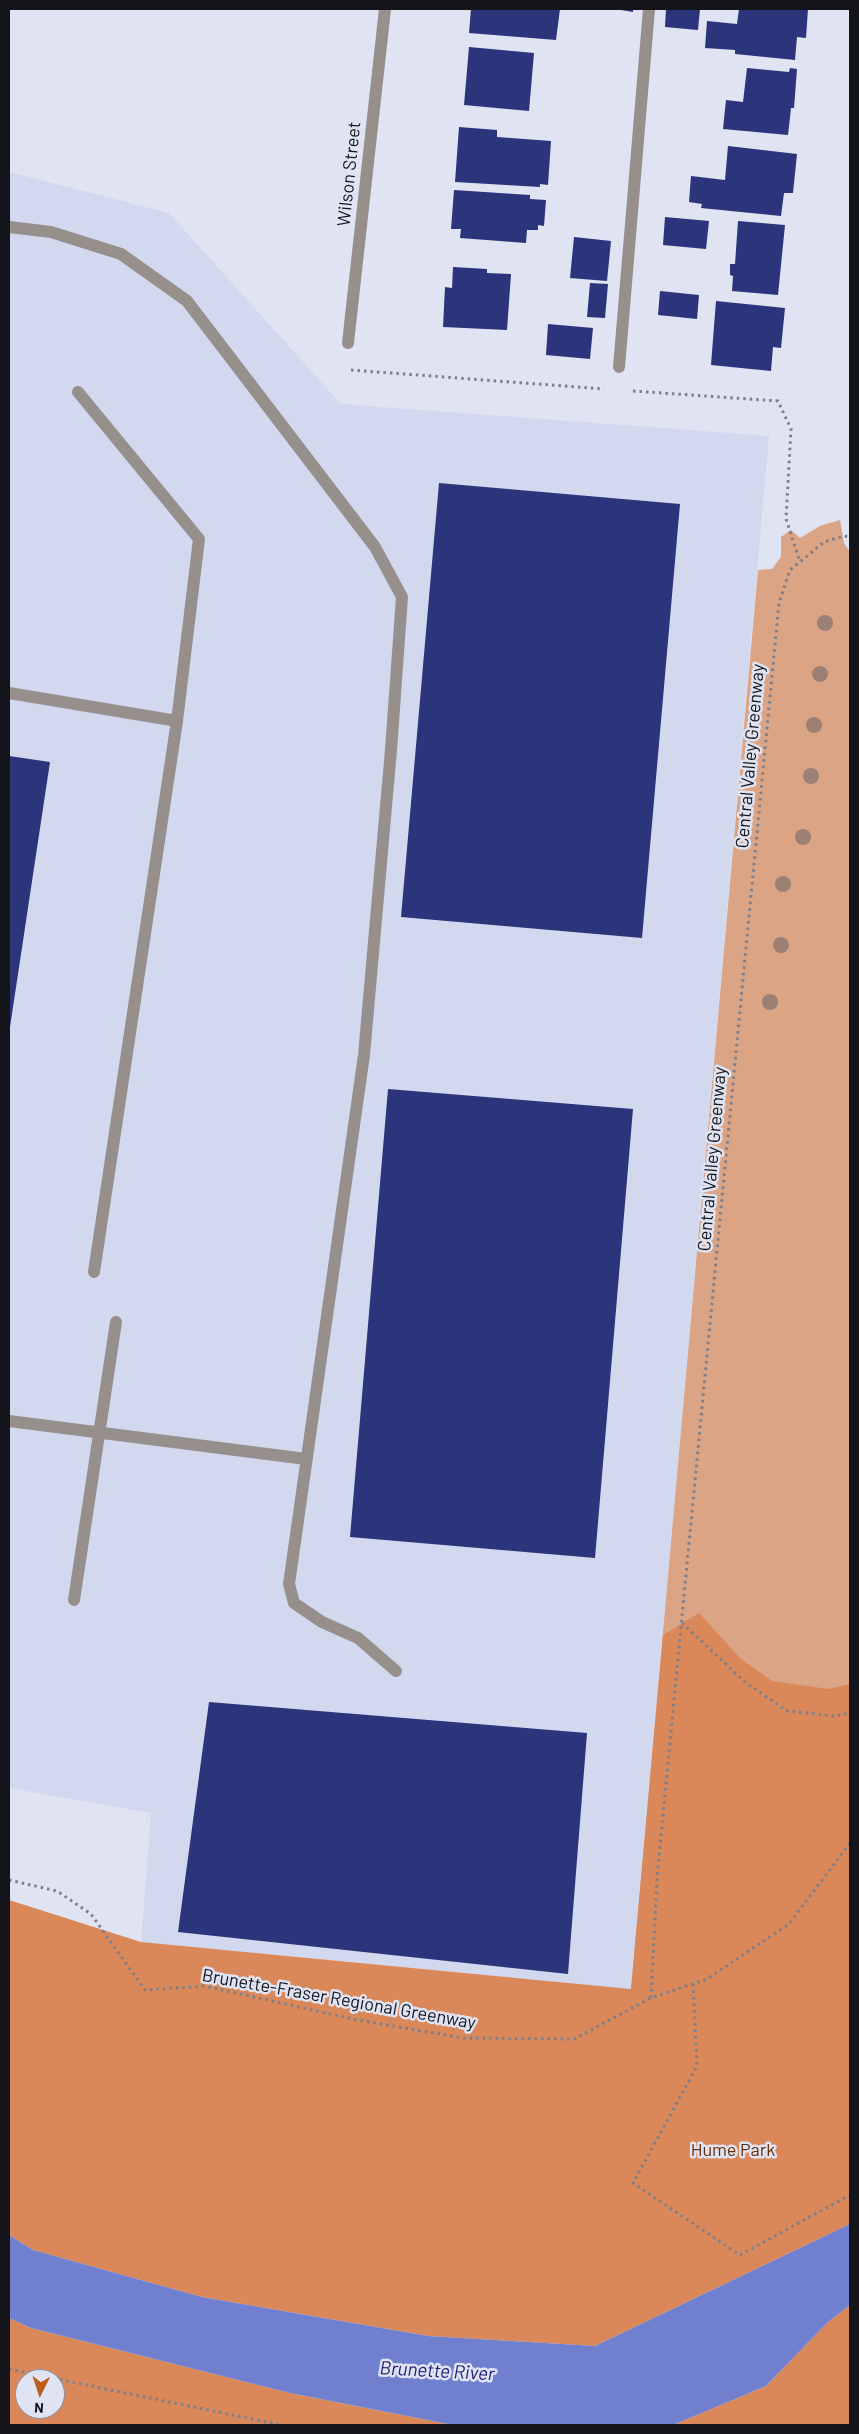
<!DOCTYPE html>
<html>
<head>
<meta charset="utf-8">
<style>
  body { margin:0 }
  #map { position:relative; width:859px; height:2434px; overflow:hidden; background:#dfe3f2; font-family:Barlow,sans-serif }
  canvas { display:block }
  .frame { position:absolute; inset:0; border:10px solid #14151b; pointer-events:none }
  .north { position:absolute; left:15px; top:2369px; width:50px; height:50px; box-sizing:border-box; background:#dfe3f2; border:1px solid #8e919c; border-radius:50%; rotate:184deg; font-size:14px; font-weight:700; line-height:20px; text-align:center; color:#14151b }
  .north::after { content:''; display:block; margin:auto; width:18px; height:22px; background:#bd5d1a; clip-path:polygon(50% 0,100% 100%,50% 72%,0 100%) }
</style>
</head>
<body>
<div id="map">
<canvas width="859" height="2434"></canvas>
<div class="frame"></div>
<div class="north">N</div>
</div>
<script>
const ctx = document.querySelector('canvas').getContext('2d');
ctx.lineJoin = 'round';
function paint(path, color) {
  ctx.fillStyle = color;
  ctx.fill(path, 'evenodd');
}
function poly(rows) {
  const path = new Path2D();
  for (const r of rows) {
    path.moveTo(r[0], r[1]);
    for (let i = 2; i < r.length; i += 2) path.lineTo(r[i], r[i + 1]);
  }
  return path;
}
function strokePath(path, color, width, dash) {
  ctx.strokeStyle = color;
  ctx.lineWidth = width;
  ctx.lineCap = dash ? 'butt' : 'round';
  ctx.setLineDash(dash || []);
  ctx.stroke(path);
}
function drawText(font, color, halo, rows, align = 'center') {
  ctx.font = font + ' Barlow,sans-serif';
  ctx.lineWidth = 5;
  ctx.setLineDash([]);
  ctx.textBaseline = 'middle';
  ctx.strokeStyle = halo;
  ctx.fillStyle = color;
  for (const [text, x, y, turn = 0] of rows) {
    ctx.save();
    ctx.translate(x, y);
    ctx.rotate((+turn || 0) * Math.PI / 180);
    ctx.textAlign = isNaN(turn) ? turn : align;
    if (halo) ctx.strokeText(text, 0, 0);
    ctx.fillText(text, 0, 0);
    ctx.restore();
  }
}
const built = poly([
  [9,172,169,213,341,404,769,436,631,1989,141,1942,151,1813,9,1788]
]);
const green = poly([
  [840,520,844,543,850,552,850,2224,631,1989,758,570,772,569,781,557,781,537,791,530,800,538,820,526]
]);
const forest = poly([
  [699,1613,741,1659,772,1681,828,1689,850,1684,850,2224,595,2346,428,2336,202,2297,33,2250,9,2235,9,1900,141,1942,631,1989,663,1635],
  [850,2305,850,2425,673,2425,766,2386,828,2322],
  [9,2318,31,2328,290,2393,453,2425,9,2425],
  [25,2379,55,2379,55,2409,25,2409]
]);
const water = poly([
  [850,2224,850,2305,828,2322,766,2386,673,2425,453,2425,290,2393,31,2328,9,2318,9,2235,33,2250,202,2297,428,2336,595,2346]
]);
const building = poly([
  [471,9,560,9,556,40,469,33],
  [615,9,633,9,633,12],
  [666,9,700,9,698,30,665,27],
  [739,9,808,9,806,38,797,37,795,60,735,54,735,50,705,48,707,21,737,24],
  [469,47,534,53,529,111,464,105],
  [747,68,789,72,790,68,797,69,794,108,791,108,788,135,723,129,726,100,743,102],
  [459,127,497,130,497,137,551,141,548,185,540,184,540,187,455,182],
  [728,146,797,154,793,193,784,193,781,216,701,208,702,204,689,202,691,176,725,180],
  [454,190,530,195,530,199,546,200,544,226,538,225,538,230,527,230,526,243,460,238,461,229,451,229],
  [665,217,709,221,706,249,663,245],
  [738,221,785,225,778,295,732,291,733,276,730,275,730,264,735,264],
  [574,237,611,241,607,281,570,278],
  [453,267,487,269,487,273,511,274,507,330,443,327,445,287,452,288],
  [590,283,608,284,605,318,587,317],
  [660,291,699,295,697,319,658,315],
  [716,301,785,308,781,348,773,347,771,371,711,365],
  [548,324,593,328,590,359,546,355],
  [439,483,680,504,642,938,401,917],
  [9,756,50,762,10,1027,9,1027],
  [388,1089,633,1109,595,1558,350,1537],
  [209,1702,587,1733,568,1974,178,1932]
]);
const path = poly([
  [351,370,604,389],
  [633,391,778,401,791,429,786,519,800,562],
  [682,1623,745,1682,787,1711,835,1716,850,1713],
  [9,1880,57,1891,91,1914,145,1990,205,1986,352,2019,463,2038,574,2039,651,1998,707,1979,789,1924,850,1843],
  [693,1984,697,2066,633,2183,740,2255,850,2195],
  [651,1998,657,1878,779,603,790,570,824,542,844,536,850,537],
  [9,2369,281,2425]
]);
const lane = poly([
  [9,227,51,232,121,254,187,301,375,547,402,597,391,750,364,1055,289,1584,294,1603,322,1622,358,1638,396,1671],
  [619,367,649,9],
  [78,392,199,539,177,721],
  [9,693,177,721,94,1272],
  [9,1421,306,1459],
  [74,1600,116,1322]
]);
const street = poly([
  [348,343,385,9]
]);
const trees = [
  [825,623],
  [820,674],
  [814,725],
  [811,776],
  [803,837],
  [783,884],
  [781,945],
  [770,1002]
];
const streetNames = [
  ["Wilson Street",349,174,-84],
  ["Central Valley Greenway",750,756,-85],
  ["Central Valley Greenway",712,1159,-85],
  ["Brunette-Fraser Regional Greenway",339,1999,10]
];
const parkNames = [
  ["Hume Park",733,2150]
];
const waterNames = [
  ["Brunette River",437,2371,3]
];
paint(built, '#d2d8ee');
paint(green, '#dba485');
paint(forest, '#da8859');
paint(water, '#7180ce');
paint(building, '#2c347b');
strokePath(path, '#7d7f8a', 3, [2.5, 4]);
strokePath(lane, '#968f8c', 12);
strokePath(street, '#968f8c', 12);
ctx.fillStyle = '#9c8073';
for (const [x, y] of trees) {
  ctx.beginPath();
  ctx.arc(x, y, 8, 0, 2 * Math.PI);
  ctx.fill();
}
drawText('18px', '#14151b', '#dfe3f2', streetNames);
drawText('18px', '#652f0b', '#dfe3f2', parkNames);
drawText('italic 19px', '#1f1d78', '#dfe3f2', waterNames);
</script>
</body>
</html>
